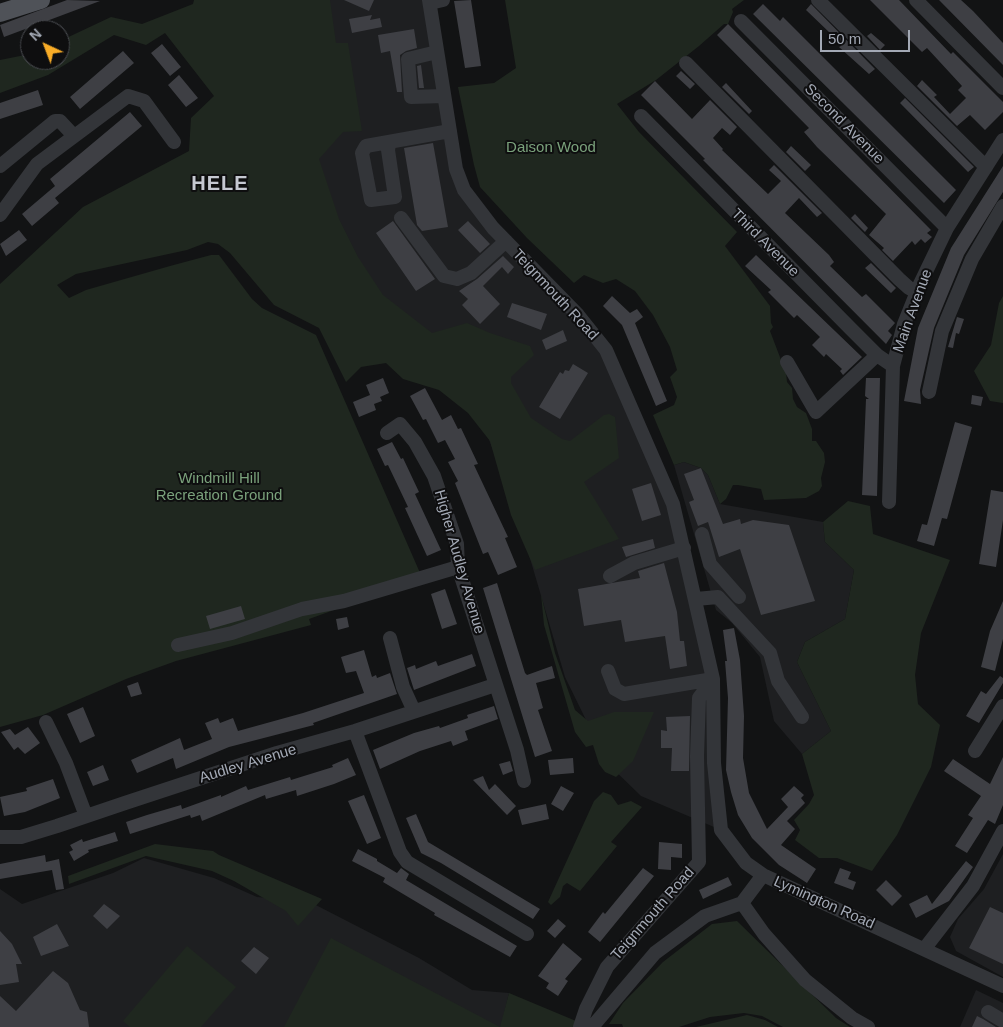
<!DOCTYPE html>
<html>
<head>
<meta charset="utf-8">
<style>
  body { margin:0 }
  #map { position:relative; width:1003px; height:1027px; overflow:hidden; background:#121314; font-family:Arial,sans-serif }
  canvas { display:block }
  .north { position:absolute; left:20px; top:20px; width:50px; height:50px; box-sizing:border-box; background:#0e0e0f; border:1px solid #4a4c51; border-radius:50%; rotate:317deg; font-size:14px; font-weight:700; line-height:20px; text-align:center; color:#a3a9b5 }
  .north::after { content:''; display:block; margin:auto; width:18px; height:22px; background:#f8ac27; clip-path:polygon(50% 0,100% 100%,50% 72%,0 100%) }
  .scale { position:absolute; left:820px; top:30px; width:90px; height:22px; box-sizing:border-box; border:2px solid #a3a9b5; border-top:0; padding-left:6px; font-size:15px; line-height:18px; white-space:nowrap; color:#a3a9b5; -webkit-text-stroke:4px #0e0e0f; paint-order:stroke }
</style>
</head>
<body>
<div id="map">
<canvas width="1003" height="1027"></canvas>
<div class="north">N</div>
<div class="scale">50 m</div>
</div>
<script>
const ctx = document.querySelector('canvas').getContext('2d');
ctx.lineJoin = 'round';
function paint(path, color) {
  ctx.fillStyle = color;
  ctx.fill(path, 'evenodd');
}
function poly(rows) {
  const path = new Path2D();
  for (const r of rows) {
    path.moveTo(r[0], r[1]);
    for (let i = 2; i < r.length; i += 2) path.lineTo(r[i], r[i + 1]);
  }
  return path;
}
function strokePath(path, color, width, dash) {
  ctx.strokeStyle = color;
  ctx.lineWidth = width;
  ctx.lineCap = dash ? 'butt' : 'round';
  ctx.setLineDash(dash || []);
  ctx.stroke(path);
}
function drawText(font, color, halo, rows, align = 'center') {
  ctx.font = font + ' Arial,sans-serif';
  ctx.lineWidth = 4;
  ctx.setLineDash([]);
  ctx.textBaseline = 'middle';
  ctx.strokeStyle = halo;
  ctx.fillStyle = color;
  for (const [text, x, y, turn = 0] of rows) {
    ctx.save();
    ctx.translate(x, y);
    ctx.rotate((+turn || 0) * Math.PI / 180);
    ctx.textAlign = isNaN(turn) ? turn : align;
    if (halo) ctx.strokeText(text, 0, 0);
    ctx.fillText(text, 0, 0);
    ctx.restore();
  }
}
const built = poly([
  [286,0,429,0,464,190,606,350,673,504,713,679,721,830,641,796,607,763,565,677,519,521,480,415,353,259,312,156],
  [684,462,701,468,708,475,720,504,823,522,825,542,854,570,845,619,805,642,797,662,831,731,802,754,774,721,760,657,732,623,716,610,674,465],
  [1003,854,1003,977,956,951,950,937,958,919,984,889],
  [144,858,214,878,257,897,308,901,419,958,472,990,509,993,501,1027,0,1027,0,889,22,904,113,873],
  [976,990,1003,1003,1003,1027,960,1027]
]);
const green = poly([
  [194,0,330,0,336,43,348,43,362,131,343,132,319,159,339,219,358,257,383,295,432,333,467,323,490,333,530,346,534,355,511,377,511,383,531,418,562,439,570,441,604,415,609,414,615,417,619,458,584,482,619,539,535,570,511,515,490,441,468,413,439,390,403,379,386,363,361,367,346,382,319,328,274,305,230,253,218,244,208,242,187,250,76,274,57,285,69,298,86,290,170,266,211,255,219,255,252,299,262,308,316,335,424,582,373,596,309,619,311,625,176,661,126,679,43,715,0,727,0,284,83,207,189,151,191,118,214,96,165,33,146,45,114,35,48,75,0,93,0,60,30,54,30,60,60,60,60,41,111,17,142,24,193,4],
  [505,0,744,0,732,9,733,12,728,24,724,24,699,46,656,80,617,104,639,132,737,232,725,246,770,306,771,323,773,327,770,331,786,373,787,382,792,388,793,399,797,407,806,413,812,429,812,441,816,441,824,453,825,462,821,478,822,486,819,491,806,498,764,500,761,489,738,485,733,485,726,499,720,504,708,475,701,468,684,462,674,465,653,415,674,405,677,397,670,377,677,370,670,347,653,315,635,291,616,279,603,283,584,275,574,283,527,238,480,187,474,165,458,87,494,83,516,68],
  [1003,296,1003,403,990,401,974,371,991,345,999,303],
  [848,501,870,506,873,534,950,560,921,633,915,675,918,704,940,725,931,767,897,835,872,871,837,858,819,858,795,840,800,830,794,820,809,804,814,795,802,754,831,731,797,662,805,642,845,619,854,570,825,542,823,522],
  [541,594,555,653,575,710,588,721,614,712,654,712,633,761,616,777,605,772,599,764,593,745,586,747,575,732,544,625],
  [603,792,611,795,618,805,631,801,642,807,611,842,617,846,580,891,567,883,563,886,560,897,551,905,548,902,594,801],
  [155,844,213,851,219,855,322,899,298,926,286,911,234,881,212,871,146,856,69,884,68,876],
  [737,921,836,1018,850,1027,783,1027,762,1016,744,1013,710,1017,679,1027,623,1027,622,1024,609,1024,623,1003,663,962,712,924],
  [331,938,500,1027,509,993,576,1021,574,1027,284,1027],
  [187,946,236,987,201,1027,130,1027,123,1021],
  [747,1015,765,1020,778,1027,696,1027]
]);
const building = poly([
  [67,0,100,1,4,37,0,25],
  [344,0,374,0,369,11],
  [471,0,481,66,465,68,454,1],
  [870,0,899,0,951,54,953,52,1003,102,1003,112,985,130,970,115,957,126,917,86,922,80,937,95,934,97,950,114,966,98,958,90,962,86,927,48,922,52],
  [939,0,961,0,973,11,1003,43,1003,65],
  [763,4,780,21,783,17,956,190,944,203,753,14],
  [811,4,875,69,869,74,839,47,841,46,828,35,830,33,806,10],
  [372,15,370,20,380,18,382,27,352,33,349,19],
  [728,24,931,230,927,233,932,237,925,243,921,239,915,245,912,241,893,261,882,250,884,248,869,235,886,214,817,147,804,132,809,128,717,35],
  [414,29,417,48,406,51,400,55,402,92,397,92,390,51,381,53,378,35],
  [871,33,885,45,880,50,867,36],
  [162,44,181,67,170,76,151,53],
  [123,51,134,63,80,109,70,97],
  [421,65,424,88,419,88,417,66],
  [681,71,695,84,690,89,676,76],
  [179,75,198,98,186,107,168,85],
  [655,81,692,119,710,100,737,127,730,135,722,128,713,138,723,149,722,150,768,194,781,181,769,170,774,165,822,213,817,217,799,198,785,213,829,255,834,262,830,266,862,297,866,294,895,323,888,331,892,335,886,344,703,160,705,159,641,95],
  [726,83,752,111,749,114,722,87],
  [38,90,43,105,0,119,0,103],
  [905,98,974,167,968,172,900,103],
  [130,112,142,126,55,198,59,203,32,226,22,214,55,186,50,179],
  [433,143,448,227,422,231,417,225,404,148],
  [791,146,811,165,805,171,786,152],
  [1003,166,1003,192,964,255,934,328,920,390,921,404,904,401,918,328,951,248],
  [855,214,868,228,865,232,851,218],
  [393,221,435,279,416,291,376,233],
  [468,221,490,244,480,253,458,230],
  [19,230,27,240,6,256,0,244],
  [756,255,862,357,843,375,840,371,842,369,826,354,824,357,812,345,820,337,797,315,794,318,768,292,771,290,745,266],
  [503,256,514,267,508,274,502,267,483,286,500,304,480,324,462,305,468,299,459,291,477,279],
  [871,263,896,288,891,293,865,268],
  [612,296,630,313,637,309,643,317,635,323,667,401,656,406,622,325,603,306],
  [512,303,547,314,541,330,507,317],
  [957,317,964,319,959,334,956,333,953,348,948,347],
  [563,330,567,341,546,350,542,340],
  [573,364,588,373,560,419,539,407,560,372,563,374,565,370,569,371],
  [383,378,389,393,380,397,382,401,374,404,376,410,359,417,353,402,370,395,366,385],
  [866,378,880,378,877,496,862,495,866,399,869,399,865,396],
  [425,388,442,420,451,415,458,429,461,428,478,464,474,465,508,537,505,538,517,567,498,575,488,552,483,554,455,483,458,481,448,462,455,459,445,440,438,443,426,419,423,420,410,396],
  [972,395,983,397,981,406,971,404],
  [955,422,972,427,947,519,942,518,934,546,917,541,922,524,927,525],
  [392,442,401,459,403,458,419,492,415,494,441,550,427,556,405,508,408,507,388,465,385,466,377,449],
  [701,468,723,524,740,519,741,524,753,520,789,525,815,601,761,615,740,549,719,557,708,522,698,526,689,502,694,500,684,474],
  [651,483,661,515,642,521,632,489],
  [991,490,1003,492,1003,520,996,567,979,564],
  [653,539,655,548,626,557,622,547],
  [664,563,677,612,680,641,684,641,687,666,670,669,665,636,625,642,621,620,584,626,578,589,640,578,638,571],
  [497,583,525,673,527,675,552,666,555,678,536,683,543,708,538,710,552,751,535,757,483,588],
  [445,589,457,624,442,629,431,594],
  [1003,601,1003,639,995,671,981,667,990,631],
  [241,606,245,619,210,629,206,616],
  [347,617,349,627,338,630,336,619],
  [734,628,740,660,744,716,743,758,749,793,767,829,788,807,781,799,794,786,804,795,801,798,805,803,787,821,795,829,781,845,816,869,807,883,779,865,752,838,738,815,731,792,726,770,728,698,725,661,727,661,723,630],
  [364,650,372,677,376,675,377,678,390,673,397,694,313,723,314,725,229,747,176,769,173,758,137,773,131,760,180,738,184,750,212,739,205,723,218,718,220,723,233,718,238,731,303,713,364,693,356,671,346,673,341,657],
  [472,654,476,666,414,690,407,668,415,665,416,669,436,661,438,666],
  [1000,676,1003,678,1003,683,979,723,966,716,981,691,986,694],
  [138,682,142,694,131,697,127,686],
  [494,706,498,719,465,731,468,740,453,746,451,741,420,751,380,769,373,750,414,733,439,726,440,728,468,718,467,715],
  [83,707,95,736,80,743,67,714],
  [690,716,689,771,671,771,672,748,661,748,661,730,667,731,666,717],
  [28,727,40,743,25,754,18,747,14,750,1,732,10,729,15,735],
  [1003,757,1003,805,995,824,988,820,967,853,955,846,973,818,968,815,981,796,944,771,953,759,990,784],
  [348,758,356,775,334,784,297,796,296,790,266,799,265,795,202,821,200,815,191,818,190,815,130,834,126,822,147,815,181,805,182,809,221,795,221,797,246,786,248,790,290,777,291,780,333,767,332,765],
  [573,758,574,773,550,775,548,760],
  [510,761,513,771,503,775,499,764],
  [103,765,109,780,93,786,87,772],
  [483,776,489,790,495,784,516,806,507,815,473,780],
  [53,779,60,798,25,812,4,816,0,797,27,791,26,788],
  [561,786,574,793,563,811,551,804],
  [364,795,381,838,367,844,348,801],
  [546,804,549,819,522,825,518,810],
  [416,814,428,842,540,909,533,919,441,863,421,853,406,818],
  [115,832,118,841,88,850,89,852,74,861,69,852,73,850,70,845,82,839,83,842],
  [659,842,682,844,682,858,671,857,671,870,658,869],
  [358,849,377,859,377,861,397,873,401,868,409,874,406,880,517,946,510,957,434,915,435,913,383,882,385,878,352,861],
  [45,855,46,862,59,859,64,889,56,890,52,870,0,879,0,864],
  [966,861,973,867,949,901,916,918,909,904,927,895,932,904],
  [643,868,654,876,600,942,588,932,603,912,605,914],
  [840,868,851,872,848,879,856,882,853,890,834,883],
  [728,877,732,885,703,899,699,890],
  [886,880,902,896,892,906,876,890],
  [104,904,120,916,107,929,93,916],
  [990,907,1003,913,1003,964,969,948],
  [558,919,566,926,555,938,547,931],
  [57,924,69,946,41,956,33,937],
  [0,931,12,944,22,964,16,964,19,982,0,985],
  [563,943,582,959,565,979,568,981,558,996,546,988,549,983,538,976],
  [254,947,269,958,256,974,241,961],
  [53,971,68,983,80,1010,87,1012,89,1027,0,1027,0,996,16,1011],
  [977,1016,983,1019,996,1027,972,1027]
]);
const minor = poly([
  [429,0,456,169,464,190,493,228,578,315,606,350,673,504,713,679,714,763,721,830,746,863,763,875,1003,986],
  [818,0,986,167],
  [916,0,1003,88],
  [430,3,443,0],
  [741,21,947,228],
  [437,52,408,59,411,97,444,96],
  [686,63,899,279,909,288,917,292],
  [641,116,851,329,877,355,893,366],
  [389,144,388,150,395,197,371,200,362,153,366,146,450,131],
  [0,166,55,121,60,121,74,136],
  [0,215,37,164,128,96,144,101,174,142],
  [401,218,444,276,457,279,471,273,506,241],
  [787,362,816,412,877,355],
  [929,392,942,331,972,259,1003,206],
  [387,433,400,424,415,442,434,476,457,544,458,567,517,750,524,781],
  [889,502,893,366,904,324,920,284,947,228,1003,140],
  [702,534,710,564,739,597],
  [610,576,634,563,684,548],
  [696,599,718,597,770,653,778,681,802,717],
  [390,638,403,687,414,711],
  [178,645,232,633,302,609,344,601,458,567],
  [608,671,615,689,624,694,713,679],
  [46,722,66,763,86,816],
  [355,731,400,852,407,862,527,934],
  [975,751,1003,706],
  [0,837,21,837,57,826,125,803,277,753,355,731,495,685],
  [742,903,764,934,805,980,852,1018,868,1027],
  [925,948,973,886,1003,831],
  [988,1012,1003,1021],
  [580,1027,586,1009,607,967,699,862,697,756,699,698,713,679],
  [592,1027,655,953,705,916,742,903,763,875]
]);
const major = poly([
  [0,13,41,0]
]);
const streetNames = [
  ["Second Avenue",844,124,45],
  ["Third Avenue",765,243,45],
  ["Teignmouth Road",555,295,47],
  ["Main Avenue",913,311,-70],
  ["Higher Audley Avenue",459,562,74],
  ["Audley Avenue",248,764,-17],
  ["Lymington Road",824,903,24],
  ["Teignmouth Road",653,914,-49]
];
const parkNames = [
  ["Daison Wood",551,148],
  ["Windmill Hill",219,479],
  ["Recreation Ground",219,496]
];
const districtNames = [
  ["HELE",220,184]
];
paint(built, '#1e1f21');
paint(green, '#1f271f');
paint(building, '#3e3f44');
strokePath(minor, '#333539', 14);
strokePath(major, '#4f5258', 18);
drawText('15px', '#a3a9b5', '#0e0e0f', streetNames);
drawText('15px', '#7aa17b', '#0e0e0f', parkNames);
ctx.letterSpacing = '1px';
drawText('bold 20px', '#c5c8d1', '#0e0e0f', districtNames);
ctx.letterSpacing = '0px';
</script>
</body>
</html>
